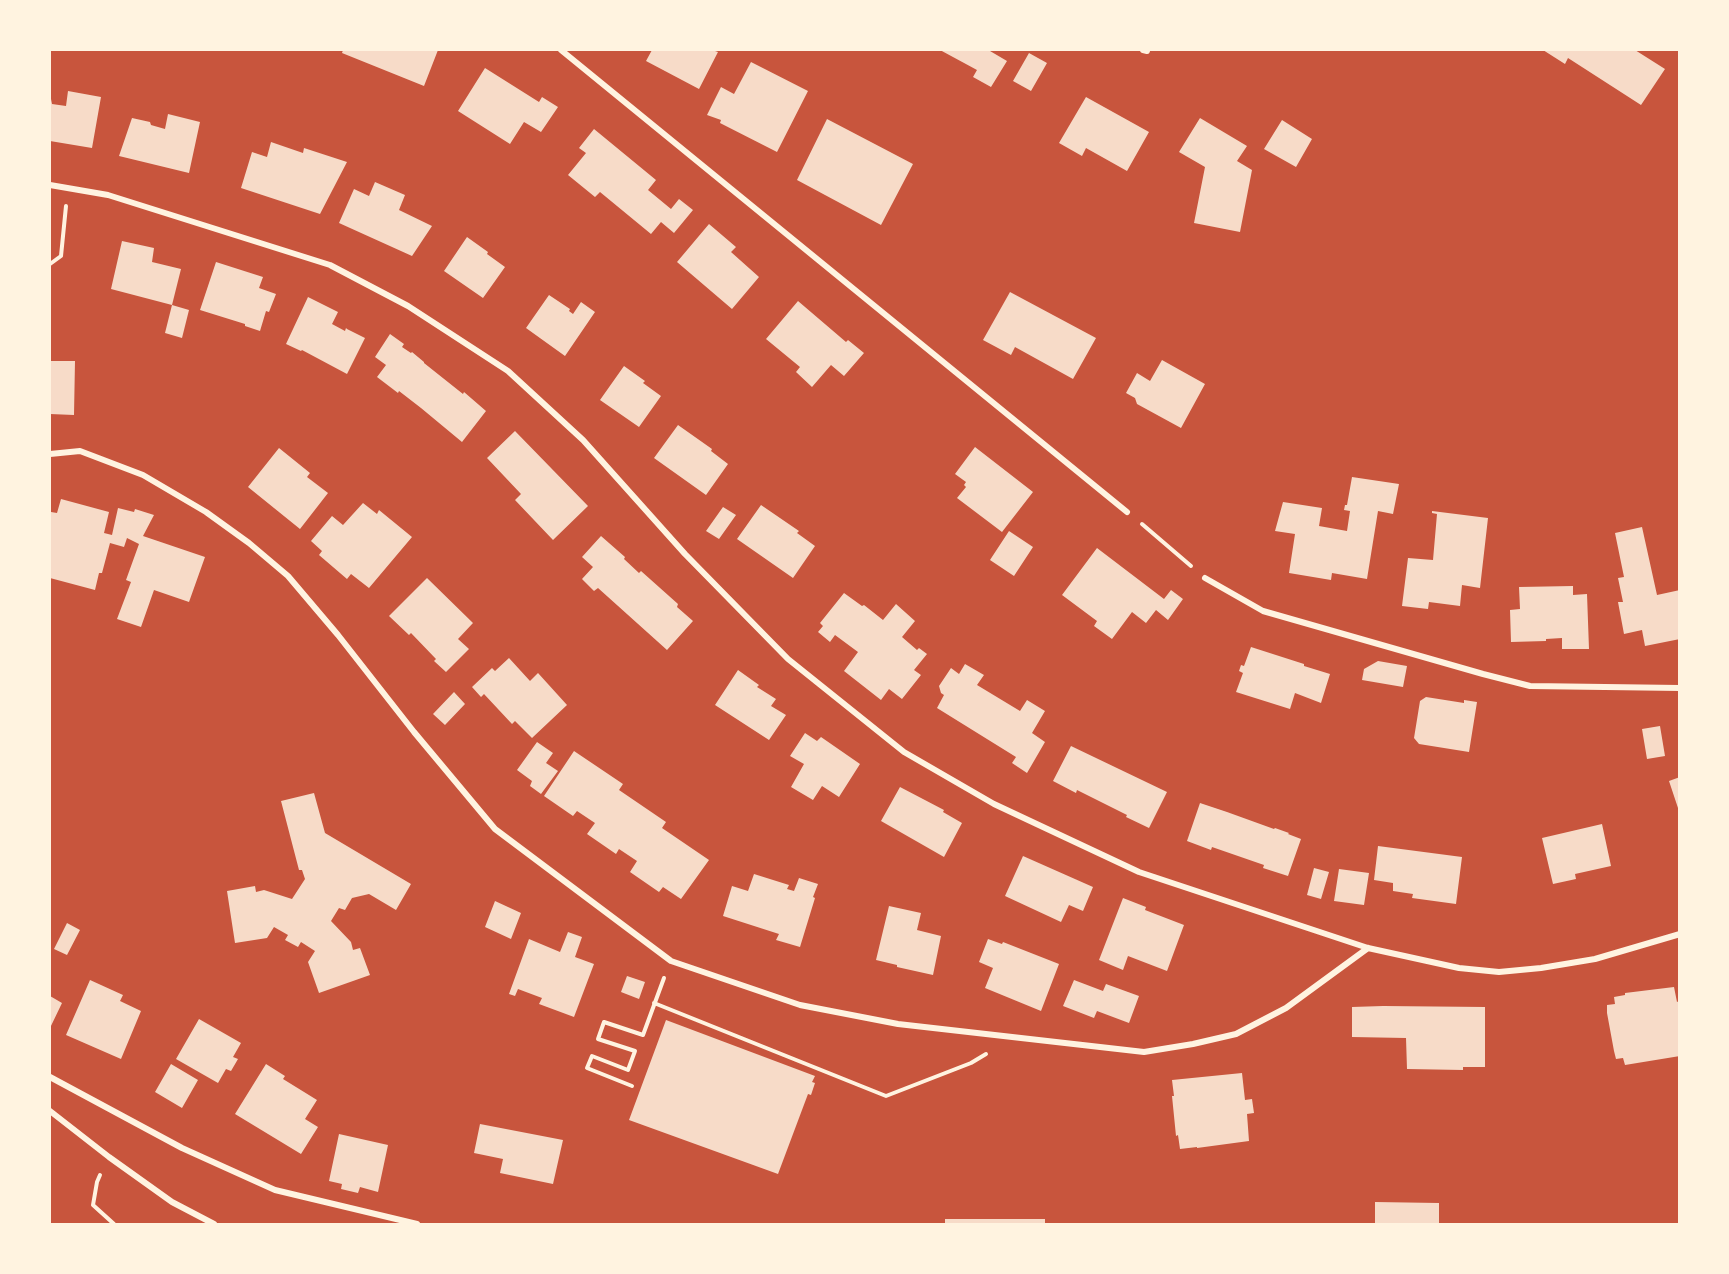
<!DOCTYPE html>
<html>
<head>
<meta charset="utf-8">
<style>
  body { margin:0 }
  #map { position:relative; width:1729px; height:1274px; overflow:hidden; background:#c8553d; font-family:Roboto,sans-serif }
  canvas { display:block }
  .frame { position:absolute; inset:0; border:51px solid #fff3e0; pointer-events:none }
</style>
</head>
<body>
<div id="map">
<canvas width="1729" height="1274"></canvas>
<div class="frame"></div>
</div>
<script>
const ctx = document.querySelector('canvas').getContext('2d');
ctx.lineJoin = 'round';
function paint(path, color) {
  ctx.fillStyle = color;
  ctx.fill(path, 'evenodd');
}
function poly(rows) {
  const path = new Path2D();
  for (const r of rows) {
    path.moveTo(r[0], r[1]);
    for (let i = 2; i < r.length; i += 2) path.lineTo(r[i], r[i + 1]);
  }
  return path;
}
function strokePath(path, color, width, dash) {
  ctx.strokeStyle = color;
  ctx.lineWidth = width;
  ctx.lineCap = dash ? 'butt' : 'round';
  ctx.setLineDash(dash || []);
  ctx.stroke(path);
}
const building = poly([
  [343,50,438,50,424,86,342,53],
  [652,50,716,50,715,51,718,52,699,89,646,61],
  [940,50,990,50,990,51,1007,61,991,87,973,77,977,70],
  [1543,50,1635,50,1665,69,1641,105,1568,58,1565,64],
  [1029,53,1047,63,1031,91,1013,81],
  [751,62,808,91,777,152,720,123,721,120,707,115,721,87,734,94],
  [485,68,539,102,542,97,558,107,541,132,524,122,510,144,458,111],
  [68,91,101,97,92,148,50,141,50,103,51,99,52,104,66,106],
  [1086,97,1149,132,1127,171,1086,148,1082,156,1059,143],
  [168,114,200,122,189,173,119,156,132,118,150,122,151,125,165,129],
  [1200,118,1247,146,1237,161,1252,170,1240,232,1194,223,1205,167,1179,152],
  [827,119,913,164,881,225,797,180],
  [1282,120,1312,139,1296,167,1264,149],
  [594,129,656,180,648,190,671,209,679,199,693,210,674,233,661,222,651,234,600,192,595,197,568,175,586,153,579,148],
  [271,142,303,153,304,148,347,162,320,214,241,188,252,152,267,157],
  [375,182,405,195,399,210,432,226,412,256,339,223,354,189,369,196],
  [709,224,736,247,731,252,759,277,732,309,677,262],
  [467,237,488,252,487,254,505,267,483,298,444,271],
  [122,241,154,248,152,262,181,269,172,305,111,289],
  [216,262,263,277,259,288,276,294,269,312,266,311,260,331,245,326,245,324,200,310],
  [1010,292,1096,338,1073,379,1015,347,1011,355,983,340],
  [549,295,570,309,569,311,573,314,581,302,595,312,565,356,526,328],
  [308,297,338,312,332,324,345,331,346,328,347,329,365,338,347,374,302,350,301,351,286,344],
  [798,301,846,342,848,340,864,353,844,376,831,365,812,387,796,372,800,367,766,339],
  [172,305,189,310,182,338,165,333],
  [390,334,404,344,402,347,411,353,412,352,424,362,424,363,463,394,464,392,486,411,462,442,421,408,399,391,398,393,377,377,386,365,375,357],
  [1162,360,1205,384,1181,428,1137,404,1135,398,1126,393,1137,373,1150,381],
  [50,361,75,361,74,415,50,414],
  [624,366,645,381,643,383,661,396,639,427,600,400],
  [678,425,712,449,711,451,728,464,706,495,654,458],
  [515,431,588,506,553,540,515,500,521,494,487,458],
  [975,447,1033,492,1002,532,957,498,966,487,964,485,966,482,955,474],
  [279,448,310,473,307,477,328,493,300,529,248,487],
  [1352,477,1399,484,1393,514,1378,511,1367,579,1332,573,1331,580,1289,573,1295,534,1275,531,1283,502,1322,508,1319,526,1347,531,1350,511,1344,510,1345,505,1347,505],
  [61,499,109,512,104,533,112,535,118,508,134,512,135,509,154,515,143,536,205,557,189,602,154,590,141,627,117,619,131,582,126,580,139,544,127,538,124,547,110,543,102,573,99,573,95,590,50,578,50,517,51,512,57,513],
  [363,503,377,514,379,510,412,537,369,588,351,574,347,579,319,555,322,551,311,541,332,516,343,525],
  [761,505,799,531,797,533,815,546,793,578,737,539],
  [723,507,736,515,719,539,706,531],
  [1432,511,1488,518,1480,588,1462,585,1460,606,1429,602,1428,609,1402,606,1408,558,1433,560,1437,514,1432,513],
  [1642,527,1657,595,1680,590,1680,639,1645,646,1642,630,1624,634,1618,602,1623,602,1618,578,1624,577,1615,533],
  [1009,531,1033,547,1014,576,990,560],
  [601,536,625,557,624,559,639,573,641,571,678,604,677,607,693,621,667,650,598,588,594,591,582,579,593,567,582,557],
  [1097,548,1164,599,1171,590,1183,599,1168,620,1156,610,1146,623,1132,612,1112,639,1094,626,1097,621,1062,595],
  [427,578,473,623,458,639,469,649,446,672,434,661,436,659,411,633,409,635,389,616],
  [1573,586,1573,595,1587,594,1589,649,1562,649,1562,638,1546,639,1546,641,1511,642,1510,610,1520,609,1519,587],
  [844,593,862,606,864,605,883,620,896,604,915,621,902,637,917,650,919,648,927,654,914,670,921,675,902,699,889,689,881,700,844,671,858,652,835,635,830,642,818,632,823,626,820,623],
  [1251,647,1304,664,1304,666,1330,674,1321,703,1295,693,1290,709,1236,692,1243,673,1239,671,1241,665,1244,666],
  [509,658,530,681,538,673,567,705,532,738,515,721,512,724,484,694,481,697,472,687,492,668,495,671],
  [1378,661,1407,666,1403,687,1362,680,1364,669],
  [965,664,984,675,977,685,1020,711,1027,700,1045,711,1032,733,1045,742,1027,773,1012,763,1016,757,937,708,944,695,941,693,939,686,951,668,959,674],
  [738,670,759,685,757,687,776,699,771,706,786,715,769,740,715,705],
  [454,692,465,704,445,725,433,714],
  [1426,697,1464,703,1464,700,1477,702,1469,752,1419,744,1414,738,1420,701],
  [1660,726,1665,756,1647,759,1642,729],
  [805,733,817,741,821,737,860,764,839,797,822,786,813,800,791,787,804,764,790,756],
  [537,742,553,753,546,763,558,771,541,794,530,786,532,781,517,770],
  [1071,746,1167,792,1149,828,1126,817,1127,815,1077,790,1076,793,1053,781],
  [574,751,623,784,619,790,666,822,662,828,709,860,681,899,663,887,659,892,630,872,637,861,619,849,616,854,587,834,595,823,577,811,573,816,544,796],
  [1680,777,1680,811,1679,811,1669,781],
  [900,787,944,810,943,812,962,823,944,857,881,821],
  [314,793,325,833,411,884,396,910,369,894,352,898,345,910,339,908,331,921,351,942,353,950,360,948,370,975,319,993,308,962,315,951,301,942,298,947,285,940,288,935,274,927,267,938,235,943,227,891,255,886,256,892,264,890,292,899,305,879,302,870,299,870,281,801],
  [1200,803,1227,812,1274,829,1275,828,1289,833,1288,834,1301,839,1288,876,1263,868,1264,865,1212,847,1211,850,1187,841],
  [1602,824,1611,866,1575,874,1576,879,1553,884,1542,838],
  [1378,846,1462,857,1456,904,1412,898,1413,894,1393,891,1393,883,1374,880],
  [1023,856,1093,887,1083,911,1069,905,1061,922,1005,896],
  [1314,868,1329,872,1321,899,1307,895],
  [1339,869,1369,873,1364,905,1334,901],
  [754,874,789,885,787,889,794,891,799,878,818,884,813,897,815,898,800,947,776,940,779,934,723,916,732,886,748,891],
  [1123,898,1146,907,1145,910,1184,925,1167,971,1128,956,1123,970,1099,960],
  [495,901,521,913,511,939,485,927],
  [889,906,921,913,917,930,941,936,933,975,897,967,897,965,876,960],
  [67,923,80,930,67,955,54,949],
  [568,932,582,937,575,957,594,964,574,1017,539,1004,542,998,518,989,515,996,509,994,529,939,560,952],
  [988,939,1002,944,1003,942,1059,964,1041,1011,985,988,993,968,979,962],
  [627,976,645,982,639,999,621,992],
  [90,980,123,995,120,1001,141,1011,121,1059,66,1035],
  [1074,980,1103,991,1106,984,1139,996,1129,1023,1097,1011,1094,1018,1063,1006],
  [1674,987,1677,1002,1679,1001,1680,1006,1680,1056,1625,1065,1623,1058,1616,1059,1614,1051,1607,1013,1607,1005,1615,1004,1614,997,1625,995,1625,993],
  [50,996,62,1003,50,1028],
  [1383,1006,1485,1007,1485,1067,1463,1067,1463,1070,1407,1069,1406,1038,1352,1037,1352,1007],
  [199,1019,241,1043,233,1057,238,1059,231,1071,226,1069,218,1083,176,1059],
  [666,1020,815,1076,812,1082,815,1083,811,1095,808,1094,778,1174,629,1120],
  [171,1064,198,1080,182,1108,155,1092],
  [266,1064,285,1076,283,1079,317,1100,305,1119,318,1127,301,1154,235,1114],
  [1242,1073,1245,1100,1252,1099,1254,1113,1247,1114,1249,1141,1197,1148,1197,1147,1180,1149,1178,1135,1176,1136,1172,1096,1174,1096,1172,1080],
  [480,1124,563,1140,553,1184,500,1173,503,1159,474,1153],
  [339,1134,388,1145,378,1192,360,1187,358,1193,341,1189,342,1184,329,1181],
  [1375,1202,1439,1203,1439,1224,1375,1224],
  [945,1219,1045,1219,1045,1224,945,1224]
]);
const path = poly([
  [50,264,61,256,66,206],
  [1142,524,1191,566],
  [654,1003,886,1096,971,1063,986,1054],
  [632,1086,587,1068,592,1056,628,1070,635,1051,598,1039,604,1022,643,1035,664,978],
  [100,1175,97,1182,93,1205,114,1224]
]);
const minor = poly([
  [561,50,1127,512],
  [1143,50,1147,51],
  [50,185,108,195,330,265,408,306,508,371,583,440,685,554,788,659,904,752,994,804,1139,872,1368,948,1459,968,1499,972,1541,968,1595,959,1680,934],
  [50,454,80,451,143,475,206,512,249,543,288,576,338,635,414,732,495,829,671,961,800,1005,898,1024,1144,1052,1193,1044,1236,1034,1286,1008,1368,948],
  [1205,578,1263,611,1483,674,1530,686,1680,688],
  [50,1077,182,1148,275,1190,417,1224],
  [50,1111,109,1157,172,1202,214,1224]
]);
paint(building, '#f7dbc8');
strokePath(path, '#fff3e0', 4);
strokePath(minor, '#fff3e0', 6);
</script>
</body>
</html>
